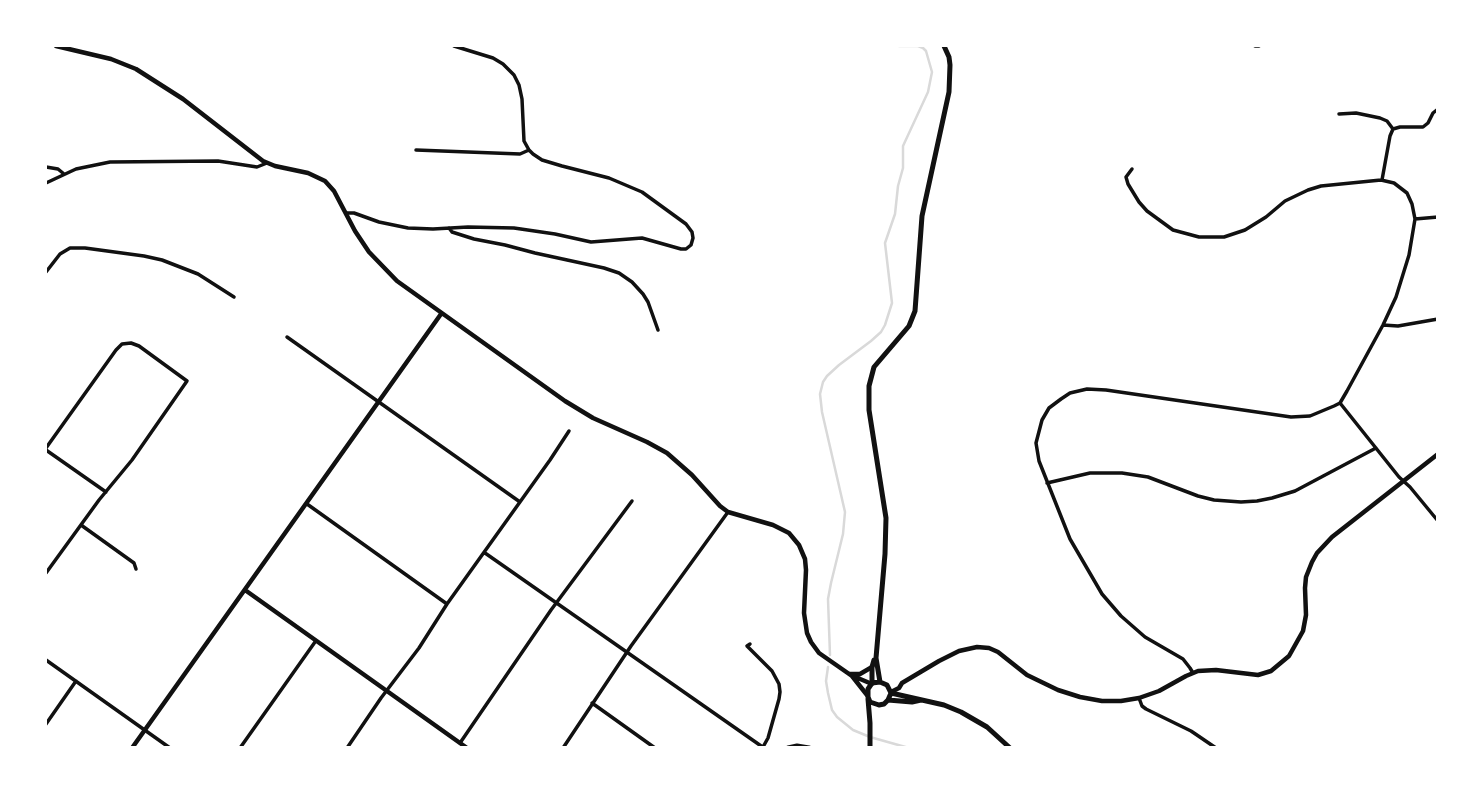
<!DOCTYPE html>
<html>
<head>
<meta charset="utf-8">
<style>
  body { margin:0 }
  #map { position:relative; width:1483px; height:793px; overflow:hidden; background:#fff; font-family:"Golos Text",sans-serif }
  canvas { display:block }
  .frame { position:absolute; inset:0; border:47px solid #fff; pointer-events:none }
</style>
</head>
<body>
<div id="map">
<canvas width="1483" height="793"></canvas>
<div class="frame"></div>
</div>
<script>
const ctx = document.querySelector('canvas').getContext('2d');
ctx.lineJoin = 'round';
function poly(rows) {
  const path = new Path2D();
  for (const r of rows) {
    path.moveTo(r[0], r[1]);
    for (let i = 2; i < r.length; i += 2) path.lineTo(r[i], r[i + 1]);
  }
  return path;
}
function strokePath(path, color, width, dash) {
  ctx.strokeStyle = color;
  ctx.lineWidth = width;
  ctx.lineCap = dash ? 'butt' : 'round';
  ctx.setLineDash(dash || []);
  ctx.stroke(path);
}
const stream = poly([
  [830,655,828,599,831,583,843,534,845,512,822,412,820,394,823,382,827,376,839,365,871,341,881,332,885,325,892,303,885,243,895,214,898,186,903,168,903,146,928,92,932,72,926,51,923,48,918,46,899,46],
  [828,667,826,681,828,693,832,710,837,717,853,730,870,737,909,748]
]);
const minor = poly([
  [1255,46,1259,46],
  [1339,114,1356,113,1380,118,1387,121,1393,129,1390,136,1382,180],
  [1393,129,1400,127,1423,127,1428,123,1433,113,1438,109],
  [416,150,520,154,529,150],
  [46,167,58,169,64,174],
  [1132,169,1126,177,1128,184,1139,202,1147,211,1173,230,1199,237,1224,237,1245,230,1266,217,1285,201,1308,190,1321,186,1381,180,1394,183,1407,193,1412,204,1415,219,1409,255,1396,297,1383,325,1347,391,1340,403,1334,406,1310,416,1291,417,1106,390,1087,389,1070,393,1061,399,1049,408,1042,420,1036,443,1039,461,1070,539,1102,594,1121,616,1145,637,1183,659,1190,668,1193,673],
  [46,183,76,169,110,162,218,161,257,167,267,163],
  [346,213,354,213,379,222,408,228,433,229,468,227,514,228,555,234,591,242,642,238,681,249,686,249,691,245,693,238,692,232,686,224,642,192,609,178,562,166,542,160,533,154,529,150,524,141,522,99,519,85,514,75,503,64,493,58,454,46],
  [1415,219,1438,217],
  [449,228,452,232,474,239,505,245,535,253,604,268,619,273,632,282,643,294,648,302,658,330],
  [46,272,60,254,70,248,85,248,144,256,162,260,198,274,234,297],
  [1383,325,1398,326,1438,319],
  [287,337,520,502],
  [1340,403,1399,477,1410,487,1438,521],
  [46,448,116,350,122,344,131,343,139,346,187,381,132,460,99,500,46,573],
  [46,450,106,492],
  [1047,483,1090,473,1122,473,1148,477,1198,496,1214,500,1241,502,1257,501,1272,498,1295,491,1376,448],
  [307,504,447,604],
  [81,525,134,563,136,569],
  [485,553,764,748],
  [750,644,747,646,772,671,779,684,780,692,779,699,768,738,763,747],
  [46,660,170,748],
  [1139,698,1142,706,1146,709,1191,731,1216,748],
  [592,703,655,748],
  [46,724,76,681],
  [460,743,551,610,632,501],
  [240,748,315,642],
  [347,748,381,698,419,648,447,604,550,460,569,431],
  [563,748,631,646,728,512]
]);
const tertiary = poly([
  [56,46,111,59,136,69,183,99,263,161,275,166,308,173,325,181,334,191,355,231,369,252,397,281,565,401,593,418,647,442,667,453,692,475,720,506,728,512,773,525,789,533,799,545,805,559,806,570,804,613,807,633,811,642,819,653,852,676,867,695],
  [245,590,467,748],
  [850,674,860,674,872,667],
  [853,676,872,684],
  [891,692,899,688,902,683,939,661,959,651,977,647,989,648,998,652,1027,675,1058,690,1080,697,1102,701,1121,701,1139,698,1159,691,1186,676,1198,671,1216,670,1258,675,1271,671,1289,656,1303,631,1306,615,1305,588,1306,577,1312,562,1317,553,1332,537,1438,454],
  [132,748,441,314]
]);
const secondary = poly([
  [880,682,876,658,885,554,886,518,869,410,869,386,874,367,909,326,915,311,922,216,949,92,950,65,949,57,944,46],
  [872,683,872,667,874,660],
  [891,693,944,705,961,712,987,727,1010,748],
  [868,699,870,723,870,748],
  [879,705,870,702,868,697,868,689,872,683,880,682,887,685,891,693,888,700],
  [879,705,884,704,888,700,912,702,921,700],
  [788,748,797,746,809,748]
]);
strokePath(stream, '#d9d9d9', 2.5);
strokePath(minor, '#111', 3.5);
strokePath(tertiary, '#111', 4.5);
strokePath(secondary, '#111', 5);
</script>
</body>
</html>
